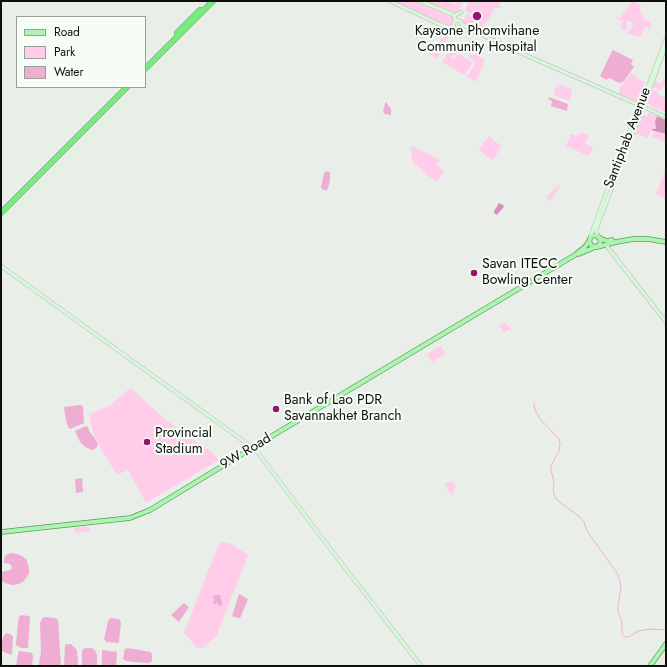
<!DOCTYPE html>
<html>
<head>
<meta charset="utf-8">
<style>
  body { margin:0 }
  #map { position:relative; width:667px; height:667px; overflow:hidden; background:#e9efe8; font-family:Jost,sans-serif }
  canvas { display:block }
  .frame { position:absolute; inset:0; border:2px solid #0e100e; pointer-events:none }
  .legend { position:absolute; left:16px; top:16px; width:130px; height:72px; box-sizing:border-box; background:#f6fcf6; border:1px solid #999e99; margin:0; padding:5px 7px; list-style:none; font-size:12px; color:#0e100e }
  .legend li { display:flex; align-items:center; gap:8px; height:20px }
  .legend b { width:20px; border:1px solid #999e99 }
</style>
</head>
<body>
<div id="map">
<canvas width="667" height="667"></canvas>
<div class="frame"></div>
<ul class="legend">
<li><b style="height:5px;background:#aff3b3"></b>Road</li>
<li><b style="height:11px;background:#ffcde9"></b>Park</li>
<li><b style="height:11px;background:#efadd3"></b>Water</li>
</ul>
</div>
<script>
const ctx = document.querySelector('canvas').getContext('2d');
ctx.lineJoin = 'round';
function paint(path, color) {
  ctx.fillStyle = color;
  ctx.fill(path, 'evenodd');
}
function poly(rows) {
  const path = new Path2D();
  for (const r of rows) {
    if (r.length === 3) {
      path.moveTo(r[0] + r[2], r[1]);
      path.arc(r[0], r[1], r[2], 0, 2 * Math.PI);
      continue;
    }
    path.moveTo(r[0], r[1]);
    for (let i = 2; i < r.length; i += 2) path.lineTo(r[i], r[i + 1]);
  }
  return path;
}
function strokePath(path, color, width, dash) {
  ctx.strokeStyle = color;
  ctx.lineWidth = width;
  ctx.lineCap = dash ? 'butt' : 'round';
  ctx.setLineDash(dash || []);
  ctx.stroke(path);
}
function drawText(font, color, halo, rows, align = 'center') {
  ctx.font = font + ' Jost,sans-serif';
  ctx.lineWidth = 4;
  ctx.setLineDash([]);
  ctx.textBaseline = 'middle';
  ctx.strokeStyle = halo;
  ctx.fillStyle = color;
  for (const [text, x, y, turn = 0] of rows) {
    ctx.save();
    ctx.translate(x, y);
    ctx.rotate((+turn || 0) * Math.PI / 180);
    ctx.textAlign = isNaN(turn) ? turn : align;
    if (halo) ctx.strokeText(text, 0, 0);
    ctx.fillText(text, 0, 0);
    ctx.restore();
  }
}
const green = poly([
  [392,1,417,1,453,17,454,21,452,23,451,26,448,26],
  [424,1,448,1,455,5,456,2,452,1,463,1,458,12,456,13,451,13],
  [469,1,477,3,478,1,499,1,501,8,495,8,489,18,479,32,466,25,463,22,467,14,481,19,465,11],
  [633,1,641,5,639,11,644,15,642,18,651,22,651,29,645,26,641,37,627,34,634,24,631,22,626,21,627,28,627,30,622,30,621,26,623,22,614,16,620,18],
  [442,29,450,33,437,59,429,54,431,51,438,53,438,46,441,38,444,39,446,33,441,30],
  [473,41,481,46,481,50,479,56,485,61,476,82,467,77,475,63,475,61,468,57,470,53,473,56,477,51,475,49,476,47,475,47,474,48,472,46],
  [453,44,456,54,453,56,452,55,451,58,454,58,457,55,461,54,465,58,473,62,464,75,442,62],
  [631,73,640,80,645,82,638,102,619,94,620,91,619,90,620,87],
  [663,79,666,79,666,84,665,83,661,90,660,90,653,87,655,81,661,84],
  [556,84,572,88,570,101,553,95,556,86,557,88,558,87],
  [651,90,653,90,658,92,657,94,665,98,664,99,666,99,665,112,659,109,654,108,647,102],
  [648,113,657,116,655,123,656,128,655,129,651,130,648,138,634,133,642,115,647,116],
  [654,131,666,135,665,140,664,141,652,137],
  [581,132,589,135,585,144,593,147,589,156,566,146,571,134,578,136],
  [489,136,500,145,501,147,493,160,489,158,479,150,483,143],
  [412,146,440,160,437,164,439,167,444,171,437,182,427,175,412,161,411,147],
  [666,168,666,198,656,194],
  [558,185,560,187,550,201,546,198,551,192,553,190,554,190],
  [504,322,512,330,510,331,509,330,504,333,499,325],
  [441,346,446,354,432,362,427,354],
  [129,389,132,389,166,420,214,454,219,460,146,503,128,470,117,475,102,451,93,433,89,414,108,407],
  [452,480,456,487,451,495,450,494,445,484],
  [87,526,88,528,89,528,90,531,75,533,74,528],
  [221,542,230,543,248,555,216,637,203,648,197,648,184,633,214,556]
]);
const forest = poly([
  [657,116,666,120,666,134,651,130,653,129,655,129,656,128,655,122],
  [499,203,503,205,504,206,503,208,497,215,494,213,494,211]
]);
const water = poly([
  [613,50,633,60,631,64,634,67,623,82,619,83,609,78,606,80,600,76,612,51],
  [549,97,568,104,567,111,551,106,552,101,548,99],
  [386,102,391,109,391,115,385,114,383,112,385,103],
  [326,171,330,172,330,180,328,188,326,191,322,189,321,187,324,173],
  [80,405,83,406,84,423,70,429,69,429,67,424,65,415,64,407],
  [86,426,88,427,89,431,94,437,98,444,97,447,94,449,92,450,85,447,80,442,75,431],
  [82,478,83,492,76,493,75,479],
  [12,553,17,554,22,556,26,559,28,564,29,569,29,574,23,582,18,584,13,585,8,584,3,582,1,579,1,572,11,570,12,567,10,564,4,563,4,558,7,554],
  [239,594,248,599,241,616,240,618,238,618,234,617,232,616],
  [215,595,220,595,222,603,221,607,217,603,214,604,213,603,214,600,213,597],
  [184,603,189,607,179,622,171,615],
  [22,615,28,616,30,617,30,619,28,648,21,648,16,645,18,622,19,617],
  [44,617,55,618,58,620,61,666,39,665,39,663,41,652,40,623,42,619],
  [110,618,119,619,121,622,119,642,117,643,106,642,104,639,108,621],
  [6,633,10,634,13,636,12,653,11,655,2,651,1,650,1,646,3,637],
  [68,644,71,644,77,650,78,664,77,666,65,666,64,665,65,645],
  [86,648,92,648,95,650,97,655,97,666,82,666,82,651,83,649],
  [128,648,151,652,152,655,152,661,149,663,134,662,126,661,123,659,124,653,125,649],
  [102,650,117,652,116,666,102,666],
  [19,651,27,652,32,653,33,656,32,666,16,666,18,654]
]);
const stream = poly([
  [534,404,535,410,540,419,559,439,560,444,559,451,551,466,551,470,554,482,553,489,554,495,557,500,580,517,584,522,587,531,617,573,620,581,621,586,618,606,618,612,622,622,622,633,624,636,625,637,629,637,638,631,649,629,666,630]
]);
const secondary = poly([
  [390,1,439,24,450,28,454,28],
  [420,1,452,14,454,16,456,21],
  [454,16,461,12],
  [458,25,4.5],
  [462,24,473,31,530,57,666,117],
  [459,29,471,31],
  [599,237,596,233,597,227,666,46],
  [590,238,624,144,641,105,666,39],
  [606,245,666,322],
  [1,266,256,450,322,538,421,666]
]);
const primary = poly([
  [595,241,5.5],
  [599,238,607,241,612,240],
  [597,247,616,242,633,239,648,239,666,242],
  [579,254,595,247],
  [1,532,130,518,150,510,277,433,575,255,585,247,589,241],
  [650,666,666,644]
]);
const highway = poly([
  [177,33,200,10],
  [145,69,213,1],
  [1,213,127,87]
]);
const markers = [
  [477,16,5,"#93136e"],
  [474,273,4,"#93136e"],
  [276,409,4,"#93136e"],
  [147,442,4,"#93136e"]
];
const poiNames = [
  ["Kaysone Phomvihane",477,32,"center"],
  ["Community Hospital",477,48,"center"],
  ["Savan ITECC",482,265],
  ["Bowling Center",482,281],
  ["Bank of Lao PDR",284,401],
  ["Savannakhet Branch",284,417],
  ["Provincial",155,434],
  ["Stadium",155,450]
];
const streetNames = [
  ["Santiphab Avenue",628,138,-69],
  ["9W Road",246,452,-31]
];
paint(green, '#ffcde9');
paint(forest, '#d293b8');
paint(water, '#efadd3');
strokePath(stream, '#efadd3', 1);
strokePath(secondary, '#c1c8c1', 4.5);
strokePath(primary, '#549e58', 5.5);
strokePath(highway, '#549e58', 6);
strokePath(secondary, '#d7f9d9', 3);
strokePath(primary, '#aff3b3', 4);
strokePath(highway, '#7aeb80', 5);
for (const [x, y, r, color] of markers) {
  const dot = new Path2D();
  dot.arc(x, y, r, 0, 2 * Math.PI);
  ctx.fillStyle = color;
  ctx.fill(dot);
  strokePath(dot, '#f6fcf6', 1.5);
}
drawText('14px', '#0e100e', '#f6fcf6', poiNames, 'left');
drawText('14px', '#0e100e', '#f6fcf6', streetNames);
</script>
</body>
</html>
